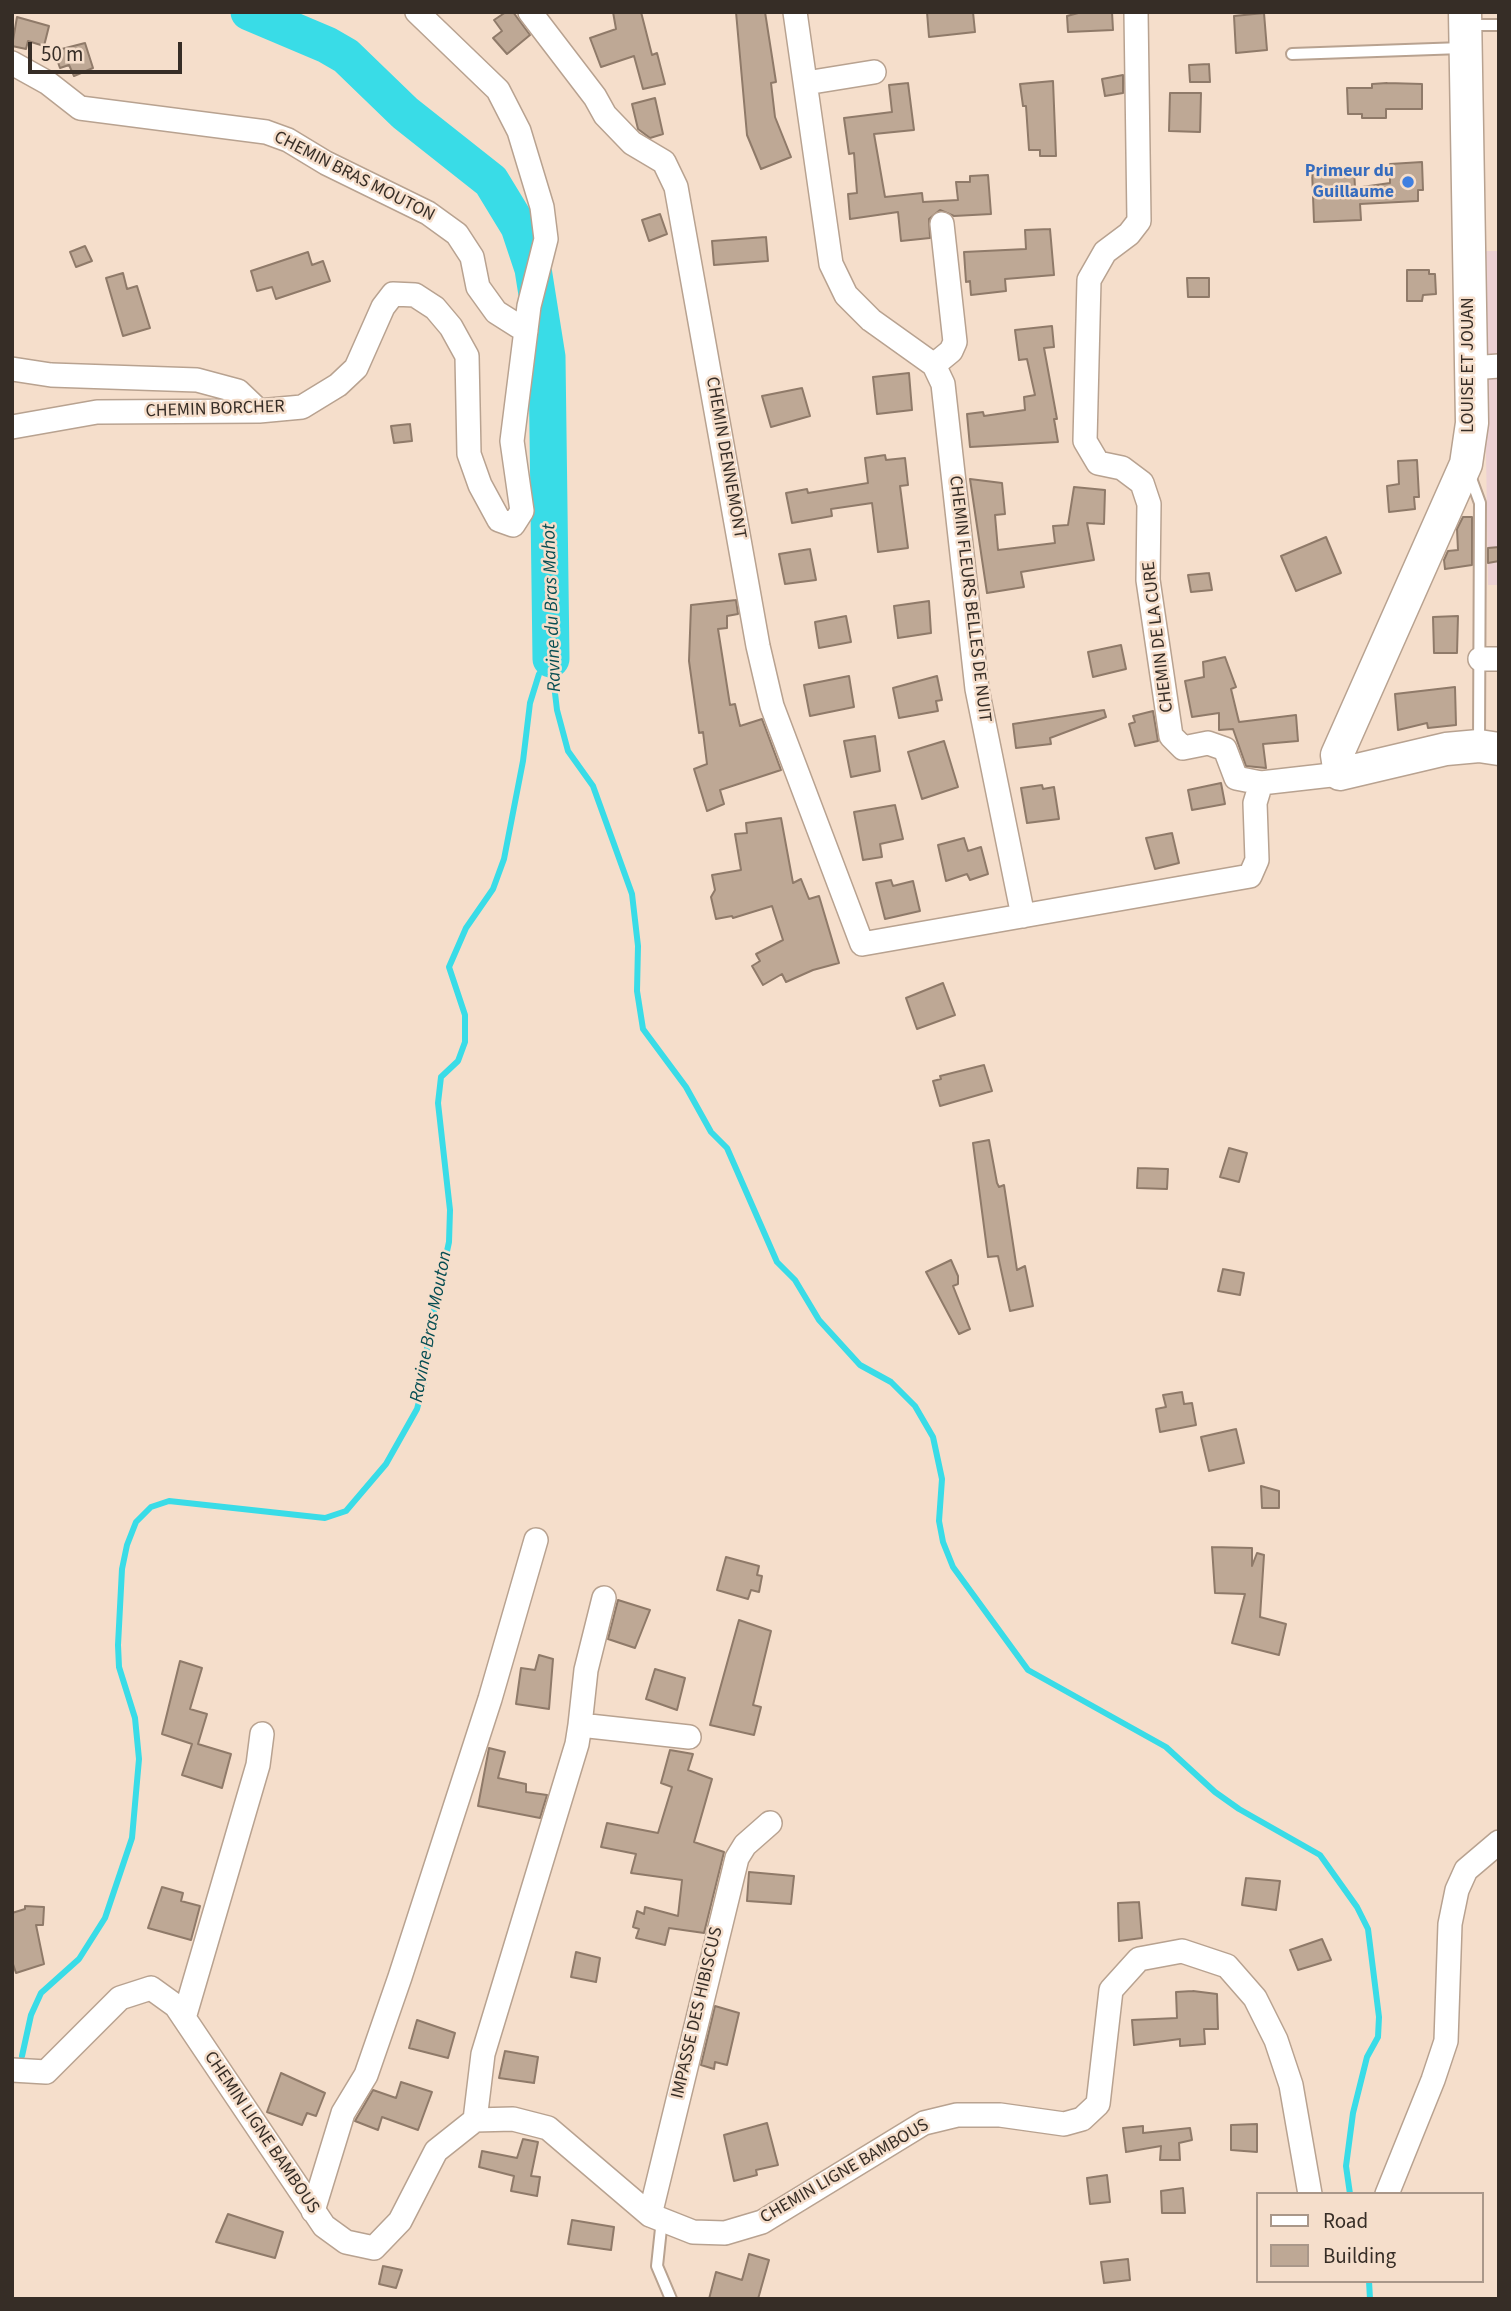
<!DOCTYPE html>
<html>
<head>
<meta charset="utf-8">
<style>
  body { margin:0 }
  #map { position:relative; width:1511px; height:2311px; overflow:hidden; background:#f5decb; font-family:"Source Sans 3",sans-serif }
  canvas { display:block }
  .frame { position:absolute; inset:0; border:14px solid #362d26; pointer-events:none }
  .legend { position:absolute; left:1256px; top:2192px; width:228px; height:91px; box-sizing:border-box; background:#f5decb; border:2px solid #a99789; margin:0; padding:9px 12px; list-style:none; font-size:21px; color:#362d26 }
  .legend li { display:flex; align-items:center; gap:14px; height:35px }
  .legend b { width:35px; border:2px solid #a99789 }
  .scale { position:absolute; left:28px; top:42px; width:154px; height:32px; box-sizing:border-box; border:4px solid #362d26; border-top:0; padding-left:9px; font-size:21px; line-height:24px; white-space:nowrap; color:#362d26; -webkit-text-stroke:5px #f5decb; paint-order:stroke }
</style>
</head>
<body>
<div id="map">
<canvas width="1511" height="2311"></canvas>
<div class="frame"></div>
<ul class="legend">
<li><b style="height:9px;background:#fff"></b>Road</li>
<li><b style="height:19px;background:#bea895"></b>Building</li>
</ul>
<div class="scale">50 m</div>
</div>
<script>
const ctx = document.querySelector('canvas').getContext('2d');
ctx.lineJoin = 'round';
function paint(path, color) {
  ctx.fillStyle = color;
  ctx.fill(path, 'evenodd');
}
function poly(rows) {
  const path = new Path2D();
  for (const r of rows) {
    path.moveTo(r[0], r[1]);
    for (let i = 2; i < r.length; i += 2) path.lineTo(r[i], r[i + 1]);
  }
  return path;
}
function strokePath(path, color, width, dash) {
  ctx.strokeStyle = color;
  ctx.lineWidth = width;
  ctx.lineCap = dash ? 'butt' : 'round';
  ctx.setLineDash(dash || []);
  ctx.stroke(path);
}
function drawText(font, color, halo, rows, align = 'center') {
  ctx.font = font + ' "Source Sans 3",sans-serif';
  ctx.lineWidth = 5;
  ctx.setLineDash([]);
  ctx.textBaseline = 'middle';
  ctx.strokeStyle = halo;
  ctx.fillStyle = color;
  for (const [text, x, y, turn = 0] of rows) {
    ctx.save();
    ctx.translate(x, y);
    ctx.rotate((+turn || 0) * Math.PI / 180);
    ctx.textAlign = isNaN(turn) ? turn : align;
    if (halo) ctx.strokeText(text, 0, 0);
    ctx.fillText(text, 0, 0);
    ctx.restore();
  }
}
const education = poly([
  [1483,251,1499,251,1499,585,1488,585]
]);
const stream = poly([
  [551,659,557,710,568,751,593,786,632,894,638,946,637,991,643,1029,686,1087,711,1132,727,1148,777,1262,795,1280,819,1320,860,1365,891,1382,915,1406,933,1437,942,1479,939,1521,943,1542,953,1567,1028,1670,1166,1747,1215,1792,1239,1809,1320,1855,1357,1907,1368,1929,1379,2017,1378,2037,1367,2057,1353,2113,1346,2166,1350,2194],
  [22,2056,31,2015,41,1993,79,1959,105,1918,132,1838,139,1759,135,1718,119,1667,118,1645,122,1569,127,1545,136,1522,151,1507,169,1501,325,1518,346,1511,386,1464,417,1409,423,1387,428,1338,449,1242,450,1210,438,1103,441,1077,458,1061,465,1042,465,1015,449,967,466,928,493,889,504,859,523,761,530,703,539,674,551,659],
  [1369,2281,1370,2299]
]);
const river = poly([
  [249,12,327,45,346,56,405,113,491,181,519,227,533,269,547,357,551,659]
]);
const building = poly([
  [506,12,513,12,530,35,507,54,493,38,502,31,494,20,506,12],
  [613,12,641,12,652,55,657,53,665,84,643,89,634,56,601,67,590,38,616,29,613,12],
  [736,12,765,12,776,82,771,83,775,117,791,157,761,169,747,135,736,12],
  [927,12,973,12,975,32,929,37,927,12],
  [1082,12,1112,12,1113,30,1068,32,1067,16,1082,12],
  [1264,13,1267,50,1236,53,1234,16,1264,13],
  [17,17,49,26,44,46,28,41,26,49,12,46,17,17],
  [85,43,93,68,74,76,69,65,60,68,54,51,85,43],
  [1209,64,1210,82,1190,82,1189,65,1209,64],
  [1123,75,1123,93,1105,96,1102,79,1123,75],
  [1053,81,1056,156,1040,156,1040,150,1029,150,1026,106,1023,106,1020,84,1053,81],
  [908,83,914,130,874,134,885,197,922,193,923,202,958,200,956,182,970,182,970,176,988,175,991,214,954,216,940,210,929,219,930,238,901,241,898,212,850,219,848,194,857,193,854,153,849,154,844,118,892,112,889,85,908,83],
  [1387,83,1422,84,1422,109,1386,109,1386,118,1362,118,1362,114,1348,114,1347,88,1372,88,1372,84,1387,83],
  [1170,93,1201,93,1200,132,1169,131,1170,93],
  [655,98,663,134,650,138,638,129,632,104,655,98],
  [1422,162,1423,190,1418,190,1418,201,1360,204,1361,220,1314,222,1312,170,1354,168,1355,188,1390,183,1390,164,1422,162],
  [660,214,667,234,649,241,642,220,660,214],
  [1050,229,1054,275,1005,279,1006,291,971,295,970,281,966,282,964,252,1026,249,1025,230,1050,229],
  [766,237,768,261,714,265,712,241,766,237],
  [85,246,92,261,76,267,70,252,85,246],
  [308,252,312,265,323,261,330,281,276,299,272,287,257,291,251,271,308,252],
  [1407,270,1429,270,1429,274,1435,274,1436,294,1423,295,1422,301,1407,301,1407,270],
  [123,273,127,289,137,286,150,328,123,336,106,278,123,273],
  [1187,278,1209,278,1209,297,1188,297,1187,278],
  [1052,326,1054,347,1044,348,1057,419,1054,419,1058,442,970,447,967,414,983,412,984,416,1025,410,1024,397,1035,395,1027,359,1019,360,1015,330,1052,326],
  [909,373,912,410,877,414,873,377,909,373],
  [802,388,810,416,771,427,762,396,802,388],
  [410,424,412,441,394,443,391,426,410,424],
  [885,455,886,460,905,458,908,485,900,486,908,548,878,552,872,503,831,509,832,516,792,523,786,493,807,489,808,493,868,483,865,458,885,455],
  [1417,460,1419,497,1414,497,1415,509,1389,512,1387,486,1399,484,1398,461,1417,460],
  [970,479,1002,483,1005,514,995,515,998,550,1055,543,1053,526,1068,525,1074,487,1105,490,1104,524,1087,523,1094,560,1021,572,1024,587,987,593,970,479],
  [1463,517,1472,517,1472,565,1445,569,1444,560,1448,551,1458,550,1457,529,1463,517],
  [1326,537,1341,573,1296,591,1281,556,1326,537],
  [1499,547,1499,561,1488,563,1488,548,1499,547],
  [810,549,816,580,785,584,779,554,810,549],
  [1209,573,1212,590,1191,592,1188,575,1209,573],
  [736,600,738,614,727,616,727,628,718,629,730,705,735,704,740,726,762,719,781,770,720,790,724,804,707,811,694,769,707,764,703,732,699,733,689,661,691,605,736,600],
  [929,601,931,633,898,638,894,606,929,601],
  [846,616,851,642,819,648,815,622,846,616],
  [1458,616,1457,653,1434,653,1433,617,1458,616],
  [1121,645,1126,669,1093,677,1088,652,1121,645],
  [1225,657,1236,687,1231,689,1239,722,1296,715,1298,741,1263,744,1266,768,1246,766,1233,729,1219,730,1219,713,1192,717,1185,681,1204,677,1203,662,1225,657],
  [849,676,854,707,810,716,804,685,849,676],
  [937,676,942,700,936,701,938,711,899,718,893,688,937,676],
  [1455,687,1456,725,1428,728,1427,723,1398,730,1395,694,1455,687],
  [1104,710,1106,717,1050,738,1051,744,1016,748,1013,724,1104,710],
  [1153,711,1158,741,1135,746,1129,724,1135,722,1133,716,1153,711],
  [875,736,880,771,851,777,844,741,875,736],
  [944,741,958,787,922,799,908,752,944,741],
  [1221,783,1225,804,1192,810,1188,790,1221,783],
  [1042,785,1043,789,1054,787,1059,819,1027,823,1021,788,1042,785],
  [895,805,903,839,880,844,882,857,863,860,854,812,895,805],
  [781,818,793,883,801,879,809,899,819,896,839,963,813,970,786,982,782,974,763,985,752,966,760,961,756,954,783,940,772,906,733,918,732,916,716,919,711,897,715,890,712,875,741,870,735,834,747,833,746,823,781,818],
  [1172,833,1179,863,1155,869,1146,838,1172,833],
  [964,838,968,851,981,847,988,874,970,880,967,874,946,881,938,845,964,838],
  [891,880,893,886,913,881,920,911,885,919,876,883,891,880],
  [943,983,955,1015,917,1029,906,998,943,983],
  [984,1065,992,1091,940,1106,933,1081,941,1079,940,1076,984,1065],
  [989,1140,997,1183,999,1187,1004,1185,1017,1270,1025,1266,1033,1306,1010,1311,998,1256,988,1257,973,1143,989,1140],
  [1229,1148,1247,1153,1239,1182,1220,1177,1229,1148],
  [1138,1168,1168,1169,1167,1189,1137,1188,1138,1168],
  [951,1260,958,1276,958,1284,953,1286,970,1329,959,1334,926,1272,951,1260],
  [1223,1269,1244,1273,1240,1295,1218,1291,1223,1269],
  [1182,1392,1184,1404,1192,1403,1196,1425,1160,1432,1156,1409,1166,1407,1163,1395,1182,1392],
  [1236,1429,1244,1463,1209,1471,1201,1437,1236,1429],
  [1261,1486,1279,1491,1279,1508,1262,1508,1261,1486],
  [1212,1547,1252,1548,1252,1566,1257,1553,1264,1555,1260,1617,1286,1624,1279,1655,1232,1643,1245,1594,1215,1593,1212,1547],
  [726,1557,759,1566,757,1575,762,1576,759,1592,751,1590,748,1599,717,1590,726,1557],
  [618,1600,650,1610,635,1648,608,1639,618,1600],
  [739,1620,771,1631,753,1705,761,1707,754,1735,710,1725,739,1620],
  [539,1655,553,1659,549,1709,516,1704,521,1668,535,1670,539,1655],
  [180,1661,202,1668,190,1709,207,1714,198,1744,231,1754,222,1788,182,1775,192,1744,162,1734,180,1661],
  [655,1669,685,1678,677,1710,646,1699,655,1669],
  [489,1748,505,1752,498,1778,526,1784,526,1792,547,1795,540,1818,478,1806,489,1748],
  [670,1750,693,1754,688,1770,712,1779,694,1842,724,1852,704,1933,669,1928,665,1945,636,1938,639,1929,633,1927,637,1911,644,1914,645,1907,678,1916,682,1880,631,1873,636,1854,601,1847,607,1823,658,1833,672,1787,661,1783,670,1750],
  [749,1872,794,1876,791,1904,747,1901,749,1872],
  [1246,1878,1280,1881,1276,1910,1242,1905,1246,1878],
  [162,1887,183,1893,181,1901,200,1906,191,1940,148,1928,162,1887],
  [1139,1902,1142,1938,1119,1941,1118,1903,1139,1902],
  [25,1906,44,1907,43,1925,36,1925,44,1964,16,1973,12,1961,12,1913,25,1909,25,1906],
  [1322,1939,1331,1960,1298,1970,1290,1950,1322,1939],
  [576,1952,600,1958,596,1982,571,1977,576,1952],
  [1193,1991,1217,1994,1218,2029,1204,2029,1205,2044,1180,2046,1180,2039,1134,2045,1132,2020,1177,2018,1176,1992,1193,1991],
  [715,2006,739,2013,727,2065,715,2062,714,2069,701,2065,715,2006],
  [417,2020,455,2033,448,2058,409,2048,417,2020],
  [505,2051,538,2057,534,2083,499,2078,505,2051],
  [281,2073,325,2093,316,2116,307,2113,302,2125,267,2112,281,2073],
  [401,2082,432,2092,418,2130,382,2117,378,2130,355,2121,373,2090,396,2098,401,2082],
  [767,2123,778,2165,756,2170,757,2175,734,2181,724,2135,767,2123],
  [1257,2124,1257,2152,1231,2150,1231,2125,1257,2124],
  [1143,2126,1143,2133,1190,2128,1192,2140,1179,2143,1180,2160,1160,2160,1161,2146,1126,2152,1123,2128,1143,2126],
  [523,2139,538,2142,531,2176,540,2177,537,2196,511,2191,514,2176,479,2167,482,2151,517,2158,523,2139],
  [1107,2175,1110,2202,1090,2204,1087,2178,1107,2175],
  [1183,2188,1185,2213,1162,2213,1161,2191,1183,2188],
  [228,2214,283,2232,275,2258,216,2242,228,2214],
  [572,2220,614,2227,611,2250,568,2244,572,2220],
  [749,2254,769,2260,758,2299,709,2299,716,2272,742,2280,749,2254],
  [1128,2259,1130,2280,1104,2283,1101,2262,1128,2259],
  [383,2266,402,2270,396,2288,379,2284,383,2266]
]);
const lane = poly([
  [1468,25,1499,25],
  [1292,54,1462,48],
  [1469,473,1480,503,1479,742],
  [662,2219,657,2266,671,2299]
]);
const street = poly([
  [530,12,595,97,605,115,632,143,664,162,676,187,758,646,772,706,862,944,1250,876,1257,860,1255,803,1261,783],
  [795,12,831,264,846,295,871,320,934,365,943,384,977,689,1023,916],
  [1136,12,1139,221,1129,234,1105,252,1089,280,1085,441,1098,463,1122,468,1142,483,1149,504,1148,580,1171,736,1183,748,1208,743,1225,749,1236,778,1261,783,1340,774],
  [12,63,48,83,80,108,266,132,288,140,326,163,428,213,457,234,472,257,478,287,496,312,526,331],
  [806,83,874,72],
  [934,365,951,351,955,342,942,224],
  [1471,368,1499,366],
  [12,369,51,375,197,380,238,391,259,411],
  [12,427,97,412,259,411,302,407,338,385,356,368,383,307,393,294,415,295,435,308,451,327,467,356,469,454,480,485,499,520,513,525,522,511,512,441,529,306,546,239,542,207,519,131,498,90,417,12],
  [1480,659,1499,659],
  [580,1725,586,1670,604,1598],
  [184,2018,258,1765,262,1734],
  [12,2070,46,2072,120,1998,151,1988,176,2006,324,2226,346,2242,374,2248,400,2221,436,2151,475,2120,513,2119,548,2128,650,2215,693,2232,725,2233,762,2222,924,2123,957,2115,1000,2115,1064,2124,1082,2119,1098,2104,1111,1990,1139,1959,1182,1951,1227,1966,1255,1998,1276,2040,1291,2085,1310,2194],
  [475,2120,483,2054,577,1744,580,1725,689,1737],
  [1387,2194,1433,2080,1446,2041,1450,1924,1457,1890,1466,1870,1499,1842],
  [313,2211,343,2113,366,2075,400,1977,490,1699,536,1540],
  [650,2215,737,1858,745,1845,770,1823]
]);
const secondary = poly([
  [1465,12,1472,423,1466,464,1337,755,1340,774,1446,749,1479,746,1499,749]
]);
const markers = [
  [1408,182,7,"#3f7fe0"]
];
const shopNames = [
  ["Primeur du",1394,172],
  ["Guillaume",1394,193]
];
const streetNames = [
  ["CHEMIN BRAS MOUTON",354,177,27],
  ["LOUISE ET JOUAN",1469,365,-90],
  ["CHEMIN BORCHER",215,410,-2],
  ["CHEMIN DENNEMONT",725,458,80],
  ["CHEMIN FLEURS BELLES DE NUIT",969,599,83],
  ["CHEMIN DE LA CURE",1159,637,-97],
  ["IMPASSE DES HIBISCUS",698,2013,-77],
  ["CHEMIN LIGNE BAMBOUS",261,2133,56],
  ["CHEMIN LIGNE BAMBOUS",845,2172,-30]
];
const waterNames = [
  ["Ravine du Bras Mahot",553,608,-92],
  ["Ravine Bras Mouton",432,1327,-79]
];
paint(education, '#ecd1d3');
strokePath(stream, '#39dce7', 6);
strokePath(river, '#39dce7', 37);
paint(building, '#bea895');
strokePath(building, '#8f7a69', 2);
strokePath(lane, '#b8a290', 14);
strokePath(street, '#b8a290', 26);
strokePath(secondary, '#b8a290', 35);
strokePath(lane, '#fff', 10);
strokePath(street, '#fff', 23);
strokePath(secondary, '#fff', 32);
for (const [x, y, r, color] of markers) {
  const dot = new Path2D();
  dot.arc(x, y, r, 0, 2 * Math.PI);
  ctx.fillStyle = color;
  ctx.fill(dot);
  strokePath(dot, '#f5decb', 2.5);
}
drawText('bold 18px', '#366cbe', '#f5decb', shopNames, 'right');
drawText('18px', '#362d26', '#f5decb', streetNames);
drawText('italic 19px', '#064d52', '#f5decb', waterNames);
</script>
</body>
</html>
